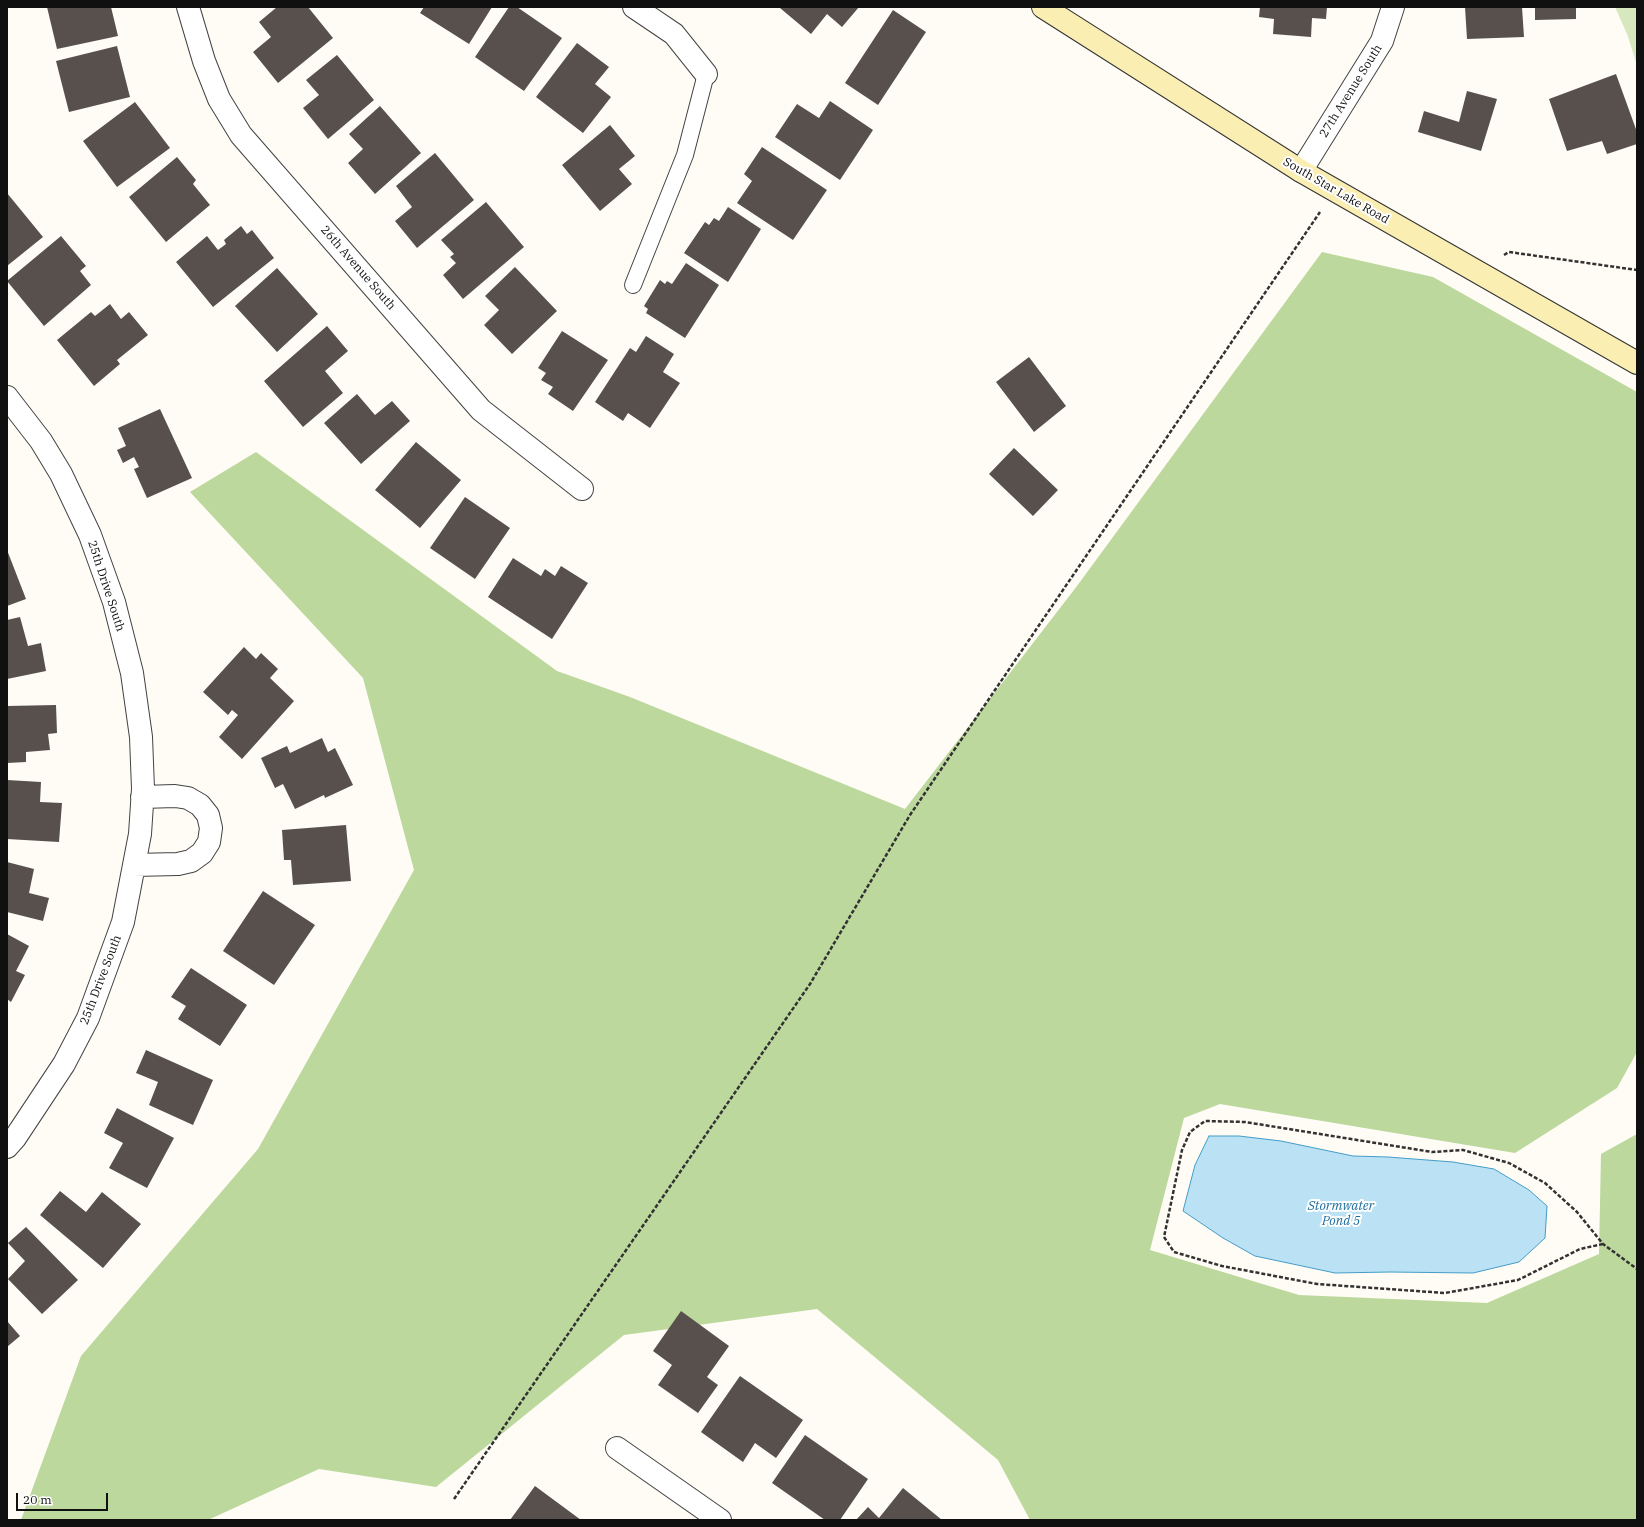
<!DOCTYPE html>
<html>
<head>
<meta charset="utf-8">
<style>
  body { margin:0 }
  #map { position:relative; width:1644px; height:1527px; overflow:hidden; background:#fefcf4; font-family:"IBM Plex Serif",serif }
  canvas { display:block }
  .frame { position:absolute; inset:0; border:8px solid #101010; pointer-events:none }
  .scale { position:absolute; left:16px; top:1493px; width:92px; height:18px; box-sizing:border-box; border:2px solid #101010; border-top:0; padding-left:5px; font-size:12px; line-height:14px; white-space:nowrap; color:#101010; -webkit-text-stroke:3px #fff; paint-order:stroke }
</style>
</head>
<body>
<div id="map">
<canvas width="1644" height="1527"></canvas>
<div class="frame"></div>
<div class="scale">20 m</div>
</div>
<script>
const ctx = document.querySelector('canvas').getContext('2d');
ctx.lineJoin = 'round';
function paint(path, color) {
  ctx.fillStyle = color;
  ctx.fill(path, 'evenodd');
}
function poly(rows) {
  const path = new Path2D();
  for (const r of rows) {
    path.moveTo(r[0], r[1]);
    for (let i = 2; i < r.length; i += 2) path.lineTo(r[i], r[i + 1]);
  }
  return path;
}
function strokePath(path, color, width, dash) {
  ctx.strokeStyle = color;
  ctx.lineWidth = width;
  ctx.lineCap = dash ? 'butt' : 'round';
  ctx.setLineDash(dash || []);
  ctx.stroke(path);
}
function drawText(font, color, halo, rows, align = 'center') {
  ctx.font = font + ' "IBM Plex Serif",serif';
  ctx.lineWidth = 4;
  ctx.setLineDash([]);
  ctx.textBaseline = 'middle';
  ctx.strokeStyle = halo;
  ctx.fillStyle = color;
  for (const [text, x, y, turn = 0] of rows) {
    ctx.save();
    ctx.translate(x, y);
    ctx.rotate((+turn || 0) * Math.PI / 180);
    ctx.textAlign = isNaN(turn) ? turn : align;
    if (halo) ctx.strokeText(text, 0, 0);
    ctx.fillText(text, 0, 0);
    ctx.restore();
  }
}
const green = poly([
  [1615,7,1637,7,1637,65,1627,34]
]);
const forest = poly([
  [1322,252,1433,277,1637,392,1637,1052,1617,1088,1515,1153,1220,1104,1184,1118,1150,1250,1299,1295,1487,1303,1599,1254,1601,1154,1637,1134,1637,1520,1030,1520,998,1460,817,1309,624,1335,436,1487,319,1469,208,1520,21,1520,81,1356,258,1149,414,870,363,678,190,492,256,452,557,671,630,697,905,809,1077,586]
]);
const water = poly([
  [1209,1136,1239,1136,1281,1141,1353,1156,1388,1157,1453,1162,1494,1169,1529,1190,1547,1206,1545,1238,1519,1262,1473,1273,1390,1272,1335,1273,1255,1256,1223,1238,1183,1211,1195,1165,1209,1136]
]);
const building = poly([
  [47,7,111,7,118,36,57,49],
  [277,7,308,7,333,38,278,83,253,52,271,37,259,22],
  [424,7,492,7,469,44,420,13],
  [509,7,517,7,562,38,524,91,475,57],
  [781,7,859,7,842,27,827,14,811,34,780,8],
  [1260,7,1327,7,1326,19,1312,18,1311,37,1273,34,1274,19,1259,17],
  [1465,7,1522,7,1524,37,1467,39],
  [1535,7,1576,7,1576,19,1535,20],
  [893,10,926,32,878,105,845,83],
  [577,43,609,67,595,84,611,97,583,133,536,97],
  [117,46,130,97,69,112,56,61],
  [337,55,374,100,328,139,303,108,319,95,306,80],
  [1616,74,1637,132,1637,144,1607,154,1602,141,1567,151,1549,99],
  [1467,91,1497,99,1481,151,1418,132,1424,111,1459,122],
  [830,101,873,130,840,180,775,137,797,104,819,118],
  [135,102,170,148,117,187,83,141],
  [380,106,421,153,375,194,348,163,363,149,349,134],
  [610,125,635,156,619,169,632,184,600,211,562,165],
  [762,147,827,190,793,240,737,203,752,181,744,174],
  [435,153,474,200,417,248,395,221,412,207,396,186],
  [177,157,196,180,193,184,210,205,166,242,129,197],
  [7,193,43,237,7,266],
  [486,202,524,247,463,299,443,275,456,263,450,257,454,254,441,240],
  [728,207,761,229,728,282,684,253,705,222,709,225,714,218,719,221],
  [241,226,247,234,252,230,274,258,213,307,176,262,207,236,218,250,226,244,224,240],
  [61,236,86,266,80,271,91,285,44,326,7,281],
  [686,263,719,285,685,338,646,313,648,309,644,306,660,280,665,284,667,281,672,284],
  [515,267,557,311,512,354,484,325,499,310,485,296],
  [277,268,318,314,277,352,235,306],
  [110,304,121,319,129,312,148,335,117,360,120,364,94,386,57,340,91,312,95,316],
  [327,326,348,351,325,371,343,393,303,427,264,381],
  [562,331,608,360,573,411,548,394,553,387,541,380,546,373,538,368],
  [646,336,674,354,663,372,680,383,650,428,628,413,623,421,595,402,630,348,636,352],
  [1029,357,1066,406,1034,432,996,382],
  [357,394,375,415,392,401,410,421,361,464,324,423],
  [160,409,192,478,147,498,134,469,139,467,134,457,123,463,117,450,126,446,118,428],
  [416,442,461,480,420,528,375,490],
  [1014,448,1058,490,1033,516,989,474],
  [465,497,510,528,475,579,430,548],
  [7,550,26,599,7,606],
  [513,558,541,576,545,569,555,576,561,566,588,583,552,639,488,597],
  [20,617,28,646,41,643,46,671,7,679,7,620],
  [244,647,256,659,261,653,278,669,270,678,294,701,242,759,219,737,238,715,232,710,228,715,203,692],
  [56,705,57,733,48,734,50,750,26,752,26,762,7,763,7,706],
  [322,738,328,752,335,748,353,785,325,798,324,795,295,809,283,784,275,788,261,758,287,746,290,753],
  [7,780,41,782,40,802,62,803,59,842,7,839],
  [346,825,351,881,293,885,291,860,284,860,282,830],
  [7,862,34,869,29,893,49,898,43,921,7,912],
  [263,891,315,925,274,985,223,951],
  [7,934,29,946,16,971,25,975,11,1002,7,999],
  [191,968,247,1005,220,1046,178,1019,186,1006,171,997],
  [146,1050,213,1080,193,1125,149,1105,158,1082,136,1073],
  [117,1108,174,1138,147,1188,109,1168,123,1143,104,1133],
  [60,1191,86,1212,102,1192,141,1224,103,1268,40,1215],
  [26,1227,78,1280,42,1314,8,1279,25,1261,8,1243],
  [681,1311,729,1346,707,1377,718,1385,698,1413,658,1385,672,1365,653,1351],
  [7,1321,20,1336,7,1347],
  [740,1376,803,1420,776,1458,755,1443,743,1462,701,1432],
  [805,1435,868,1479,840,1520,825,1520,772,1483],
  [535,1486,581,1520,510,1520],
  [903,1488,942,1520,856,1520,868,1507,879,1518]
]);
const path = poly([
  [1504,255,1509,252,1637,270],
  [1603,1244,1580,1249,1518,1280,1445,1293,1317,1284,1222,1266,1174,1252,1164,1237,1182,1150,1190,1132,1205,1121,1245,1122,1432,1152,1463,1150,1509,1163,1545,1183,1577,1212,1603,1244,1637,1269],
  [454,1499,810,984,910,815,1320,212]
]);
const lane = poly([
  [633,285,685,155,706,74]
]);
const street = poly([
  [188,7,204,61,219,99,241,135,481,410,582,489],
  [634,7,674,34,706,74],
  [1301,171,1382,41,1393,7],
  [7,397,41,441,61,474,90,535,114,602,132,673,141,737,143,789,140,834,123,922,88,1018,64,1064,15,1138,7,1147],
  [134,865,178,864,191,861,202,853,209,842,211,828,208,815,200,805,188,798,175,796,142,797],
  [617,1448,720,1520]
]);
const secondary = poly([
  [1043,7,1301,171,1637,363]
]);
const streetNames = [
  ["27th Avenue South",1351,91,-58],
  ["South Star Lake Road",1336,191,30],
  ["26th Avenue South",358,268,49],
  ["25th Drive South",106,586,72],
  ["25th Drive South",101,980,-69]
];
const waterNames = [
  ["Stormwater",1341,1206],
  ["Pond 5",1341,1221]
];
paint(green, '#d7e8be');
paint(forest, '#bcd89d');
paint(water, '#bae2f4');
strokePath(water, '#449cc8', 1);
paint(building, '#58504d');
strokePath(lane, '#434343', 18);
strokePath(street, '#434343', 24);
strokePath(secondary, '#323232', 24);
strokePath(path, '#323232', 2.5, [4, 2]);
strokePath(lane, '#fff', 16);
strokePath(street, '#fff', 22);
strokePath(secondary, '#fbeeb2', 22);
drawText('12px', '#101010', '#fff', streetNames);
drawText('italic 13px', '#1d6e9e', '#fff', waterNames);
</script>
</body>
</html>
